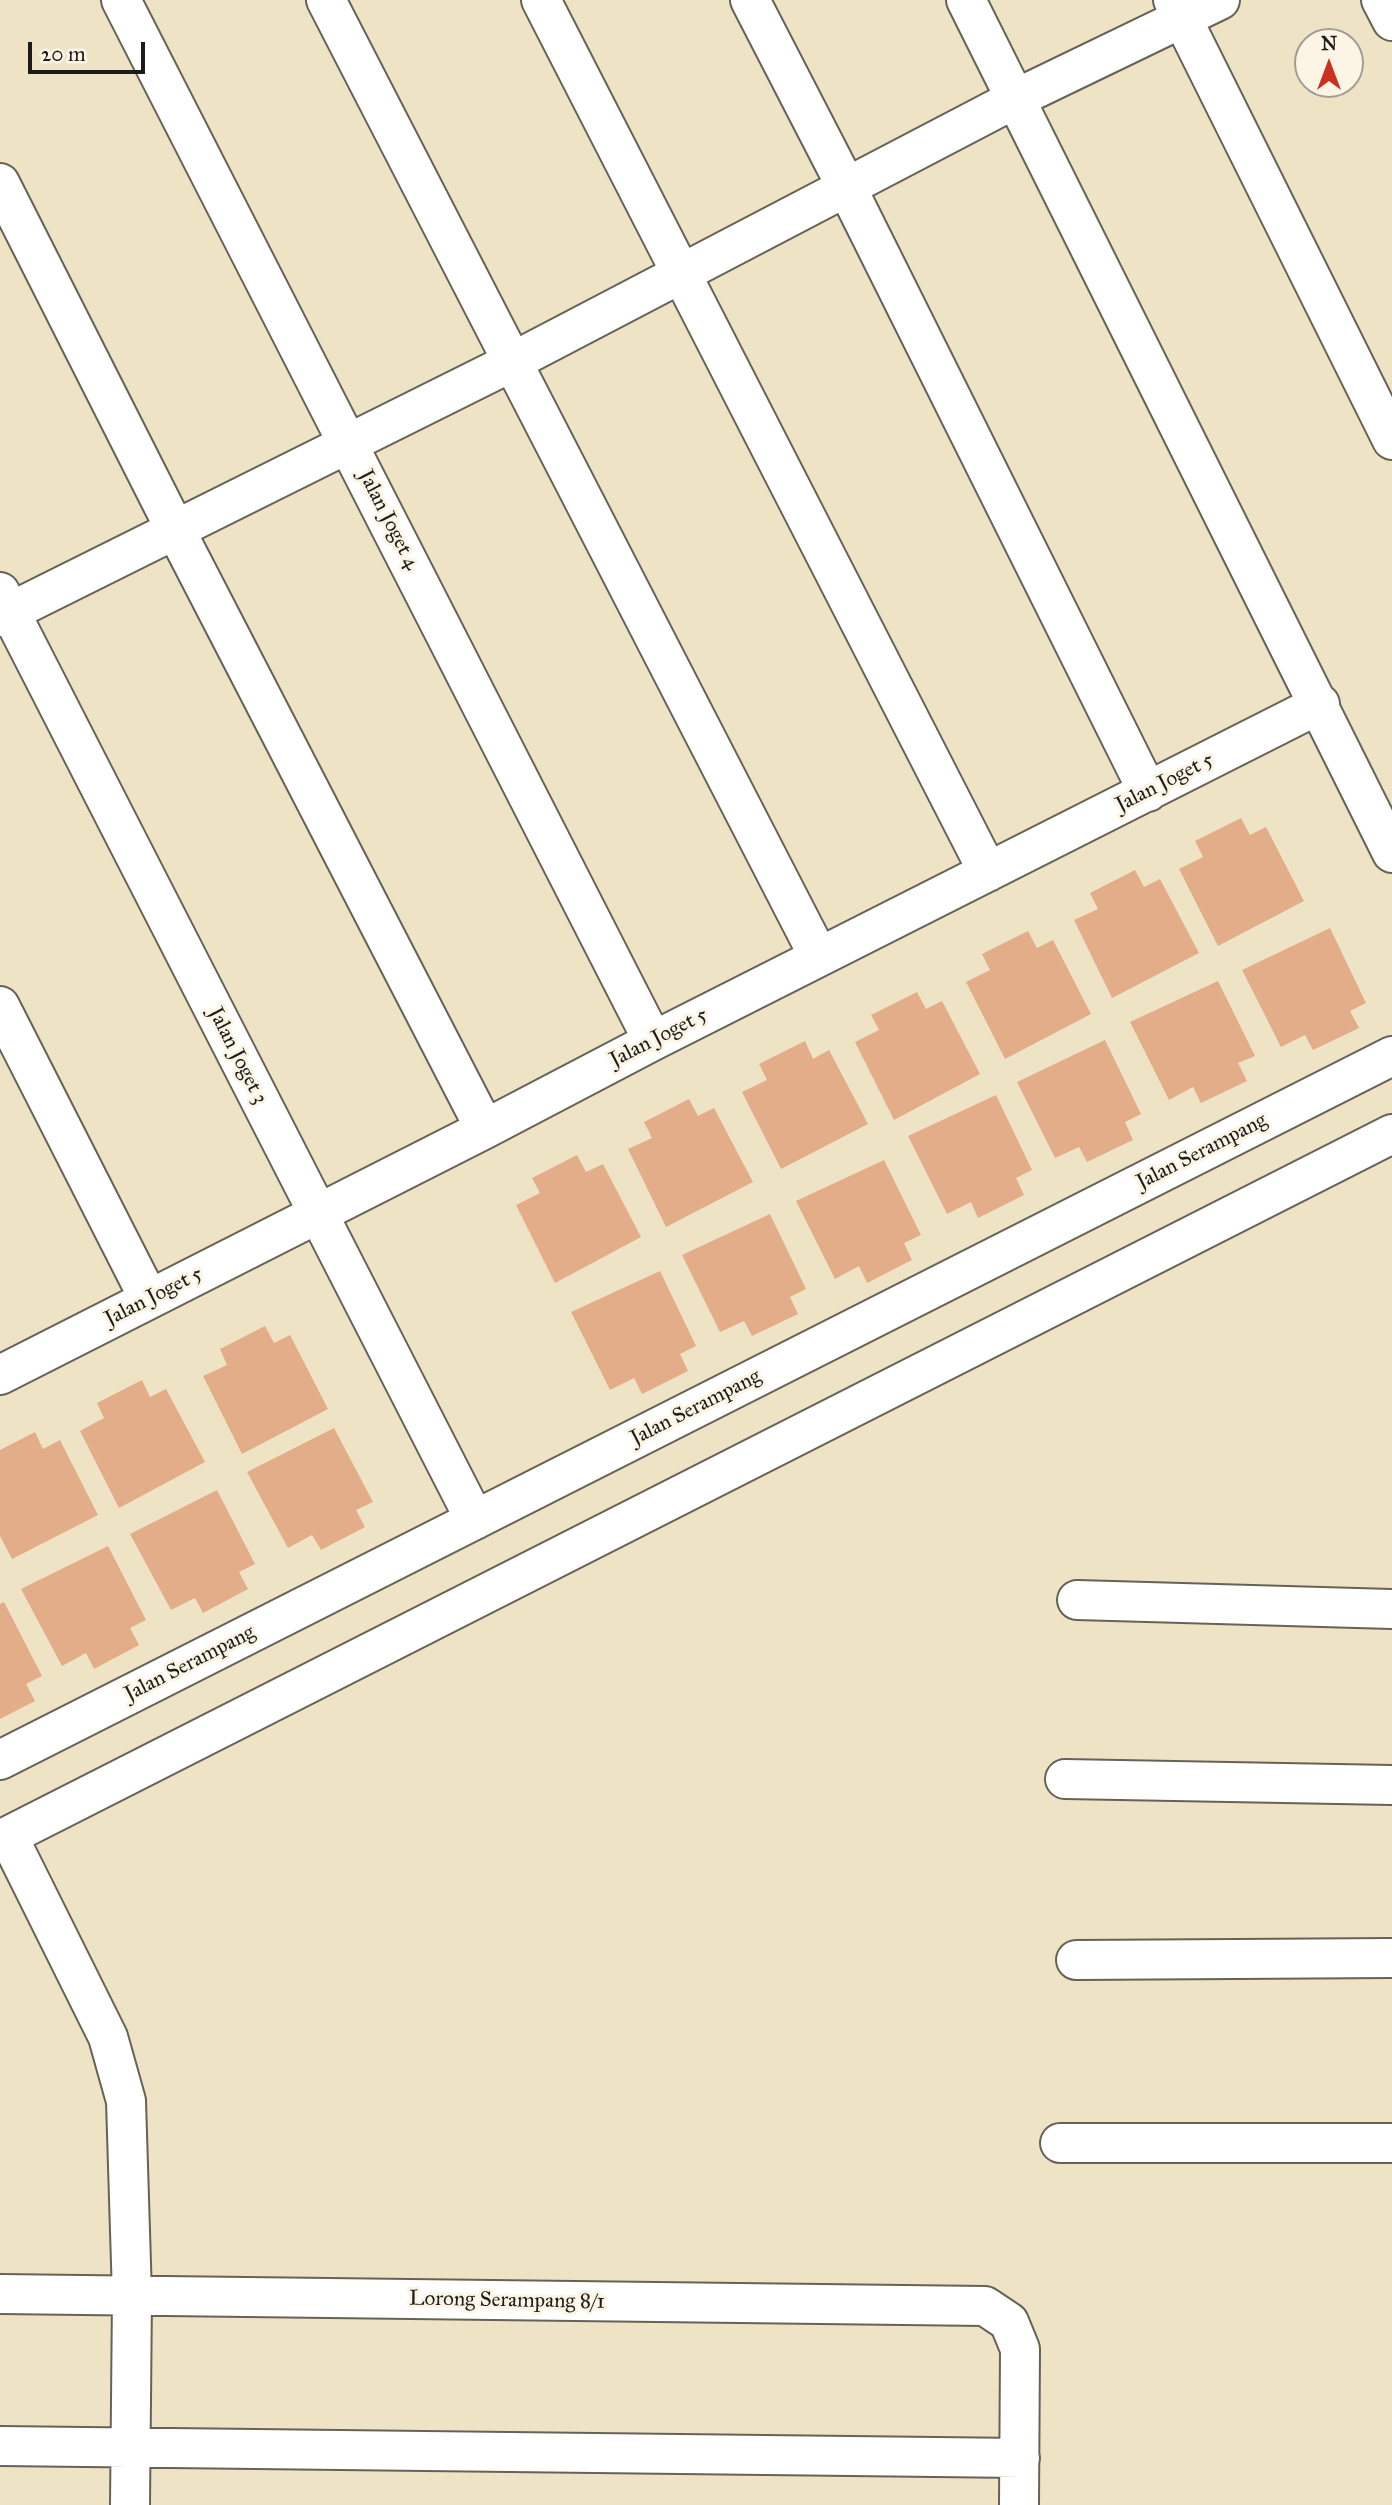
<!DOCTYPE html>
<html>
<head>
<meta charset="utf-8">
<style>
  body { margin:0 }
  #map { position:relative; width:1392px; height:2505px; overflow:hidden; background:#eee4c5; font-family:"IM FELL Great Primer",serif }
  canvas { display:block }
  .north { position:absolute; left:1294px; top:28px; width:70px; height:70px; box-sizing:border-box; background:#fcf5e5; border:2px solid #a29e95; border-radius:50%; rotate:0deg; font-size:19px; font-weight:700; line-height:28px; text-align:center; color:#1c1c1c }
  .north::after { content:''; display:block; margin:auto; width:24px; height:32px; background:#c8321e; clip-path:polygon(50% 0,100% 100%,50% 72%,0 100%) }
  .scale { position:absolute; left:28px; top:42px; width:117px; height:32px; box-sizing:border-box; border:4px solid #1c1c1c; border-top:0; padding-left:9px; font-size:21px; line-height:24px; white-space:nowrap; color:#1c1c1c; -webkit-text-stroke:5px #fcf5e5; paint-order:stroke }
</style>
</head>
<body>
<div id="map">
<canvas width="1392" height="2505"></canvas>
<div class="north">N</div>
<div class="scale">20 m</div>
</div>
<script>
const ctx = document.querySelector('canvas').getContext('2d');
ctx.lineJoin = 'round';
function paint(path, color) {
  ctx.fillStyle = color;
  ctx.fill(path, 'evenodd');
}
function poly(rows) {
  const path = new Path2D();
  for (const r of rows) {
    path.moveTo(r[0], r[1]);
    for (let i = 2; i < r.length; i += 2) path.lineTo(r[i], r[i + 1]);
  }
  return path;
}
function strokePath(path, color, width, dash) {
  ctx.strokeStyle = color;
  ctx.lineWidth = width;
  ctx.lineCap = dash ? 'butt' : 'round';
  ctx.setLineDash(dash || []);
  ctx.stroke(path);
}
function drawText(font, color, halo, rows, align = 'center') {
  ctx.font = font + ' "IM FELL Great Primer",serif';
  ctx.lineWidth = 6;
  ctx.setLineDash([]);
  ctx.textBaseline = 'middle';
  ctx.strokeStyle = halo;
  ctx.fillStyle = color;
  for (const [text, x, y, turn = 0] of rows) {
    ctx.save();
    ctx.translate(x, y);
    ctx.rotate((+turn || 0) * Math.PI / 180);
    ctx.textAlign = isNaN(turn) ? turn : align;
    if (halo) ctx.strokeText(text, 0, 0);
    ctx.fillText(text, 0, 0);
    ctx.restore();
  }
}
const building = poly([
  [1241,818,1250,835,1266,827,1304,901,1218,946,1179,869,1203,857,1195,841],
  [1135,870,1144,887,1160,879,1199,953,1112,998,1074,920,1098,909,1090,893],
  [1330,928,1366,1003,1350,1011,1359,1028,1313,1050,1305,1035,1281,1047,1242,970],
  [1028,931,1037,948,1053,940,1091,1014,1005,1059,966,982,990,970,982,954],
  [1218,981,1255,1056,1238,1063,1247,1081,1201,1103,1193,1087,1169,1100,1130,1022],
  [917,992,926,1009,942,1001,980,1074,894,1120,855,1042,879,1030,871,1015],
  [1105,1040,1141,1114,1125,1122,1133,1140,1087,1162,1079,1147,1055,1158,1017,1082],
  [805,1041,813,1059,829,1050,868,1124,781,1169,742,1092,767,1080,759,1064],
  [996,1095,1032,1170,1016,1178,1024,1195,978,1218,971,1202,947,1214,908,1136],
  [689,1099,698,1116,714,1108,753,1182,666,1227,628,1149,652,1138,644,1122],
  [577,1155,586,1172,603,1164,641,1237,555,1283,516,1205,540,1193,532,1178],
  [884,1160,921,1235,904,1243,912,1260,867,1283,859,1266,835,1279,796,1201],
  [770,1214,806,1289,790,1297,798,1314,752,1336,744,1321,720,1332,682,1255],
  [660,1271,696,1346,680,1354,688,1371,642,1394,634,1378,610,1390,571,1312],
  [265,1326,274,1343,290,1335,328,1409,242,1454,203,1376,227,1365,220,1349],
  [142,1380,150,1397,166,1389,205,1462,119,1508,80,1431,104,1418,97,1403],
  [334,1428,373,1502,356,1510,365,1527,321,1550,312,1535,288,1548,247,1472],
  [35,1432,43,1449,60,1440,98,1515,12,1559,0,1536,0,1450],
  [217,1490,255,1564,239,1572,248,1589,203,1613,195,1598,171,1610,130,1534],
  [108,1546,146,1620,130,1628,139,1645,94,1669,86,1653,62,1666,21,1589],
  [4,1602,42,1676,26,1684,35,1701,0,1719,0,1604]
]);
const minor = poly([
  [121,0,653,1041],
  [326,0,819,957],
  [541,0,988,872],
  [750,0,847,188,1148,792],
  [966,0,1392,853],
  [1173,0,1392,440],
  [1381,0,1392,21],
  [0,183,175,529,485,1129],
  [0,592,475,1520],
  [0,617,512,362,1017,98,1220,0],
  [0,1006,149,1299],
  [0,1375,485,1129,653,1041,1320,704],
  [1077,1600,1392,1609],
  [0,1760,1392,1056],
  [1065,1779,1392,1785],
  [8,1836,108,2037,126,2101,132,2296,130,2505],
  [0,1840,1392,1134],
  [1076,1960,1392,1958],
  [1060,2143,1392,2143],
  [0,2294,985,2306,1009,2322,1020,2349,1019,2505],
  [0,2446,1020,2458]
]);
const streetNames = [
  ["Jalan Joget 4",388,520,63],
  ["Jalan Joget 5",1165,783,-27],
  ["Jalan Joget 5",659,1038,-27],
  ["Jalan Joget 3",237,1056,63],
  ["Jalan Serampang",1202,1152,-27],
  ["Jalan Joget 5",154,1297,-27],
  ["Jalan Serampang",696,1408,-27],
  ["Jalan Serampang",190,1664,-27],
  ["Lorong Serampang 8/1",507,2301,1]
];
paint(building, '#e3ad8a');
strokePath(minor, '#666257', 42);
strokePath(minor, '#fff', 38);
drawText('21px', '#1c1c1c', '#fcf5e5', streetNames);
</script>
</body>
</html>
